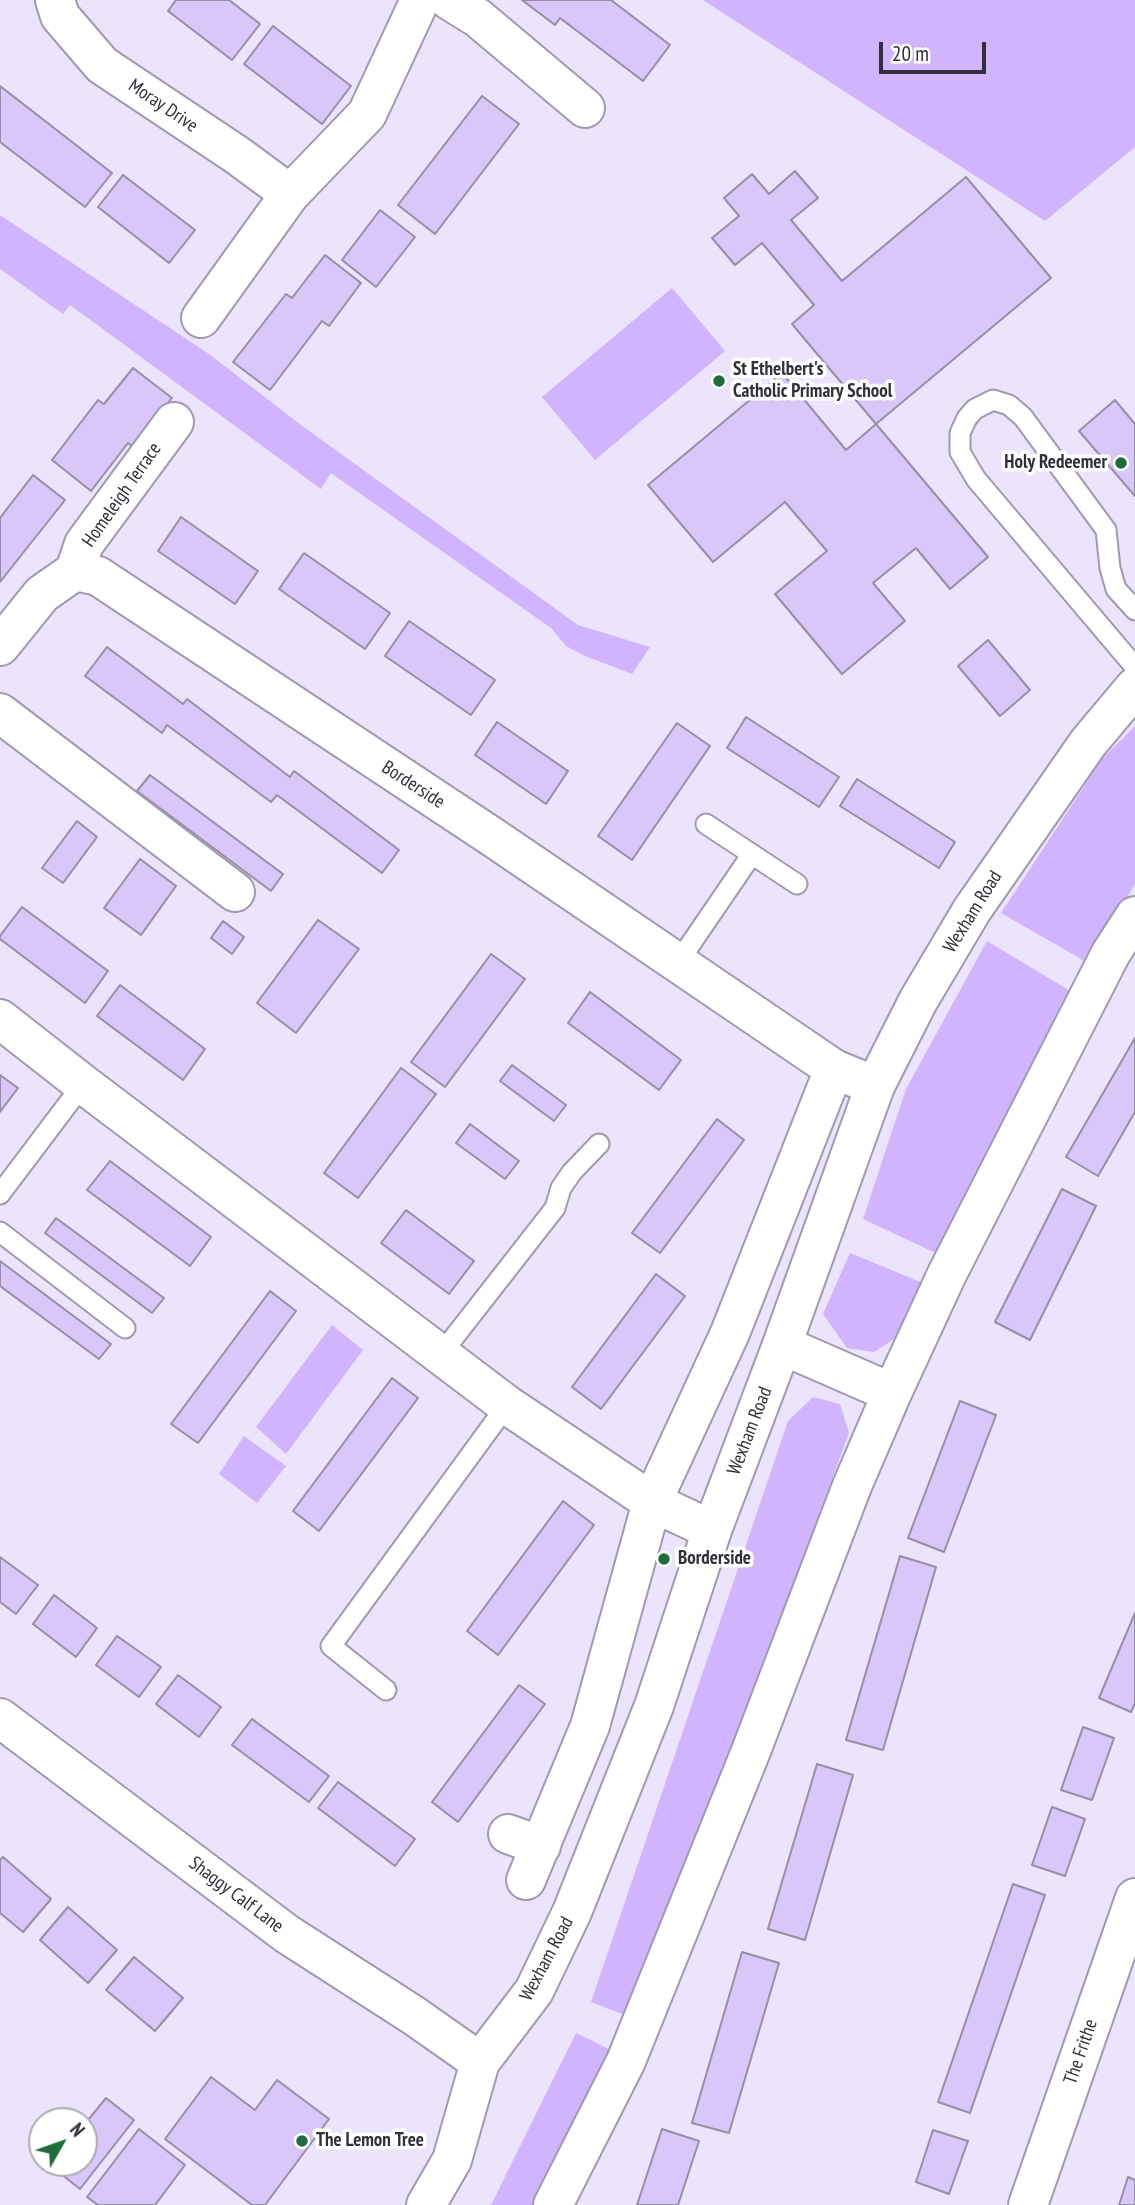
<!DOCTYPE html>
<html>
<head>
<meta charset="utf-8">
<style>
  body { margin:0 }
  #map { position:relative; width:1135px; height:2205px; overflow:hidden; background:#ece4fc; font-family:"PT Sans Narrow",sans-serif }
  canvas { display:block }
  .north { position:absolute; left:28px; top:2107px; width:70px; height:70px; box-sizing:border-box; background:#fff; border:2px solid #adacaf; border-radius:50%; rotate:50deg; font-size:19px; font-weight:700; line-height:28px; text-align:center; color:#322f38 }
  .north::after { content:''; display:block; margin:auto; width:24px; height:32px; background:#1f6d3c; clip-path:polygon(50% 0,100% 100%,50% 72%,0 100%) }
  .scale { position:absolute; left:879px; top:42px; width:107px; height:32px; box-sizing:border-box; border:4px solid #322f38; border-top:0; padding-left:9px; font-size:21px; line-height:24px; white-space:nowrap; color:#322f38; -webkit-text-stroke:5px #fff; paint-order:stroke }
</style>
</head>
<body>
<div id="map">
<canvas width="1135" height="2205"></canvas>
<div class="north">N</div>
<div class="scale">20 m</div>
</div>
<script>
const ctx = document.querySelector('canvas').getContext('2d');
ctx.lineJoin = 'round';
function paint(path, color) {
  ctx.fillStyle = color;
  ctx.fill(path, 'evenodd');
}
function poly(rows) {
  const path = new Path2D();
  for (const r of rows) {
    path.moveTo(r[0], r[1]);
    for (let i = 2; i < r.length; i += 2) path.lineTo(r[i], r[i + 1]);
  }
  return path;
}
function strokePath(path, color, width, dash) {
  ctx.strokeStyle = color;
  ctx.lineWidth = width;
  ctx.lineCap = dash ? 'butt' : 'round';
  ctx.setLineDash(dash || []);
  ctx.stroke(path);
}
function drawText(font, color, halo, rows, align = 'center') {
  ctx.font = font + ' "PT Sans Narrow",sans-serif';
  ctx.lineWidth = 7;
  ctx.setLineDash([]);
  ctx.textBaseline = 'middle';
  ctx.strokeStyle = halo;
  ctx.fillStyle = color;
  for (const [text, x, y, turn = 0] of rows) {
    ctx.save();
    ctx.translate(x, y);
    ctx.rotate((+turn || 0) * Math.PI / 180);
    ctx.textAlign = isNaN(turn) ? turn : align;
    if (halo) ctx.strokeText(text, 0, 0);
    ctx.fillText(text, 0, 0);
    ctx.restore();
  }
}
const green = poly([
  [703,0,1135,0,1135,147,1045,221],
  [0,215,209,354,301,425,578,625,650,647,632,674,585,656,566,646,551,628,331,473,321,489,70,305,63,314,0,269],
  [672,288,725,351,595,460,542,397],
  [1135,726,1135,884,1088,963,1001,913,1102,759],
  [987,941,1072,992,938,1254,863,1219,906,1089],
  [850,1253,923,1283,902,1334,874,1352,847,1348,823,1314],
  [332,1325,363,1350,286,1454,256,1427],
  [813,1397,840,1404,849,1433,633,2018,591,2002,788,1421],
  [244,1436,286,1466,257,1503,219,1474],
  [576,2033,617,2053,540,2205,491,2205]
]);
const building = poly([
  [176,0,229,0,260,24,232,60,168,11,176,0],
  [522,0,611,0,670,45,643,81,560,18,555,25,522,0],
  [273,26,351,86,322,124,244,64,273,26],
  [0,86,112,173,85,207,0,142,0,86],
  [482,96,519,124,435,234,398,205,482,96],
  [795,171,818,198,791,220,842,281,966,177,1051,278,876,424,792,324,814,305,762,243,735,265,712,238,739,216,724,198,752,174,769,194,795,171],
  [123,175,195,230,169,263,98,207,123,175],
  [380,210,415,237,376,287,342,260,380,210],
  [325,255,361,283,329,326,322,321,270,390,233,362,286,294,292,298,325,255],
  [133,368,172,398,133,447,128,443,91,491,52,460,98,400,104,404,133,368],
  [782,373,846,450,876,424,988,557,950,589,916,548,873,583,905,621,842,674,775,594,827,551,785,502,713,562,648,485,782,373],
  [1115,400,1135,424,1135,496,1079,431,1115,400],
  [33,475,65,500,0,582,0,518,33,475],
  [181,517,258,571,235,604,158,551,181,517],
  [304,553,390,613,365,649,279,589,304,553],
  [409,621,495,680,471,715,385,656,409,621],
  [988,640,1030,690,1000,716,958,666,988,640],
  [107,647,183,704,187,699,290,777,294,771,399,850,382,873,277,795,271,802,167,725,162,733,85,676,107,647],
  [746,717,839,777,819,807,727,748,746,717],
  [497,722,568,771,546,804,475,755,497,722],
  [677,723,710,746,632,860,598,836,677,723],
  [150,775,283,874,271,891,137,791,150,775],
  [857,779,955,842,939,868,840,806,857,779],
  [77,821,97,837,63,883,42,868,77,821],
  [140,859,176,886,141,935,104,908,140,859],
  [22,907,108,971,85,1003,0,939,0,936,22,907],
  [318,920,359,949,296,1033,257,1003,318,920],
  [223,921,244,937,232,954,211,938,223,921],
  [491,954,525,979,445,1087,411,1062,491,954],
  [120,985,205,1049,183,1080,97,1016,120,985],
  [590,992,681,1060,659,1090,568,1023,590,992],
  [1135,1038,1135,1112,1098,1176,1066,1157,1135,1038],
  [512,1065,566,1105,554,1121,500,1081,512,1065],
  [401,1068,436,1094,358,1198,324,1173,401,1068],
  [0,1075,18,1088,0,1112,0,1075],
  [717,1119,744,1140,660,1253,632,1233,717,1119],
  [470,1124,519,1161,505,1179,456,1143,470,1124],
  [110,1161,211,1237,190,1266,87,1190,110,1161],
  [1062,1189,1096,1206,1030,1340,995,1322,1062,1189],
  [406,1210,474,1261,449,1294,381,1243,406,1210],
  [56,1218,164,1298,152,1313,45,1233,56,1218],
  [0,1261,111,1344,99,1359,0,1286,0,1261],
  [656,1274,685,1296,601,1409,572,1387,656,1274],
  [270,1291,296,1311,198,1443,171,1424,270,1291],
  [392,1378,418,1398,319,1531,293,1511,392,1378],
  [960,1401,996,1415,944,1552,908,1538,960,1401],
  [563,1501,594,1525,498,1655,467,1631,563,1501],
  [900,1556,936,1567,883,1750,846,1740,900,1556],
  [0,1557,38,1585,16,1614,0,1602,0,1557],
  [54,1595,97,1628,76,1657,33,1624,54,1595],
  [1135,1613,1135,1703,1131,1712,1099,1698,1135,1613],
  [117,1636,161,1667,139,1697,96,1665,117,1636],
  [178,1675,221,1707,199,1737,156,1704,178,1675],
  [519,1685,545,1704,458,1822,432,1802,519,1685],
  [252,1719,329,1776,309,1802,232,1745,252,1719],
  [1083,1727,1114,1738,1092,1800,1061,1790,1083,1727],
  [817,1764,853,1775,805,1940,768,1929,817,1764],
  [338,1782,415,1839,395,1866,318,1808,338,1782],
  [1052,1807,1085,1819,1065,1876,1032,1865,1052,1807],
  [3,1857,51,1899,23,1932,0,1913,0,1860,3,1857],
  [1013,1884,1045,1895,970,2113,938,2102,1013,1884],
  [68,1907,117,1950,88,1983,40,1940,68,1907],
  [742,1952,779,1963,729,2133,692,2123,742,1952],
  [134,1957,183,1998,155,2031,106,1990,134,1957],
  [211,2077,255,2110,277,2080,329,2119,265,2205,252,2205,165,2139,211,2077],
  [106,2098,134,2120,80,2189,52,2167,55,2163,84,2163,84,2125,106,2098],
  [139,2129,185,2165,155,2205,98,2205,87,2197,139,2129],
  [662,2129,699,2141,678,2205,637,2205,662,2129],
  [933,2130,968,2141,949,2194,916,2182,933,2130],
  [1128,2177,1135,2180,1135,2205,1119,2205,1128,2177]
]);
const service = poly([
  [1135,610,1116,589,1110,568,1106,530,1023,417,1009,405,993,400,975,409,967,418,960,433,960,452,976,479,1135,667],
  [706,824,797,884],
  [677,964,752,854],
  [0,1194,83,1084],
  [0,1232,125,1328],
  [441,1354,555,1208,561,1188,572,1172,599,1144],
  [386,1690,331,1646,507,1405]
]);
const minor = poly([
  [55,0,60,16,102,65,237,155,290,194],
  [449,0,478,18,585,108],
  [201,318,290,194,367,114,420,0],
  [75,571,84,544,174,422],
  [0,646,42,594,75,571,98,576,494,838,834,1069,875,1086],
  [0,713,235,892],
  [0,1019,83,1084,507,1405,652,1502,712,1530],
  [782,1345,892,1393],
  [0,1718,287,1934,413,2015,480,2062],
  [508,1834,541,1846],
  [526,1880,590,1726,652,1502,730,1333,834,1069],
  [553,2205,626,2061,751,1751,852,1486,892,1393,947,1274,1111,953,1135,916],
  [1028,2205,1135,1898]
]);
const tertiary = poly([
  [426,2205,452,2160,480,2062,534,1991,572,1912,654,1706,712,1530,782,1345,875,1086,918,1001,972,910,1088,743,1135,687]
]);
const markers = [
  [719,381,7,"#1f6d3c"],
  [1121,463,7,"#1f6d3c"],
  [664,1559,7,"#1f6d3c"],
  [302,2141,7,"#1f6d3c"]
];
const streetNames = [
  ["Moray Drive",163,106,34],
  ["Homeleigh Terrace",122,495,-55],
  ["Borderside",413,785,33],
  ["Wexham Road",973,912,-58],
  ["Wexham Road",750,1431,-69],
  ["Shaggy Calf Lane",236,1895,37],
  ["Wexham Road",547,1959,-62],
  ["The Frithe",1081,2052,-71]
];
const poiNames = [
  ["St Ethelbert's",733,370],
  ["Catholic Primary School",733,392],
  ["Holy Redeemer",1107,463,"right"],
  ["Borderside",678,1559],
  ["The Lemon Tree",316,2141]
];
paint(green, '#d0b4fd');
paint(building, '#d9c7f9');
strokePath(building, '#968ea4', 2);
strokePath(service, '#a199af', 23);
strokePath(minor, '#a199af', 42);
strokePath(tertiary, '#a199af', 42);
strokePath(service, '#fff', 19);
strokePath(minor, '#fff', 38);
strokePath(tertiary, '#fff', 38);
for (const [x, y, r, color] of markers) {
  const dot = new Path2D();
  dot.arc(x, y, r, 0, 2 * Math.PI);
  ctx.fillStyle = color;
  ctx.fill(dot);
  strokePath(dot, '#fff', 2.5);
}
drawText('19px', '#322f38', '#fff', streetNames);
drawText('bold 19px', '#322f38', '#fff', poiNames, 'left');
</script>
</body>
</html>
